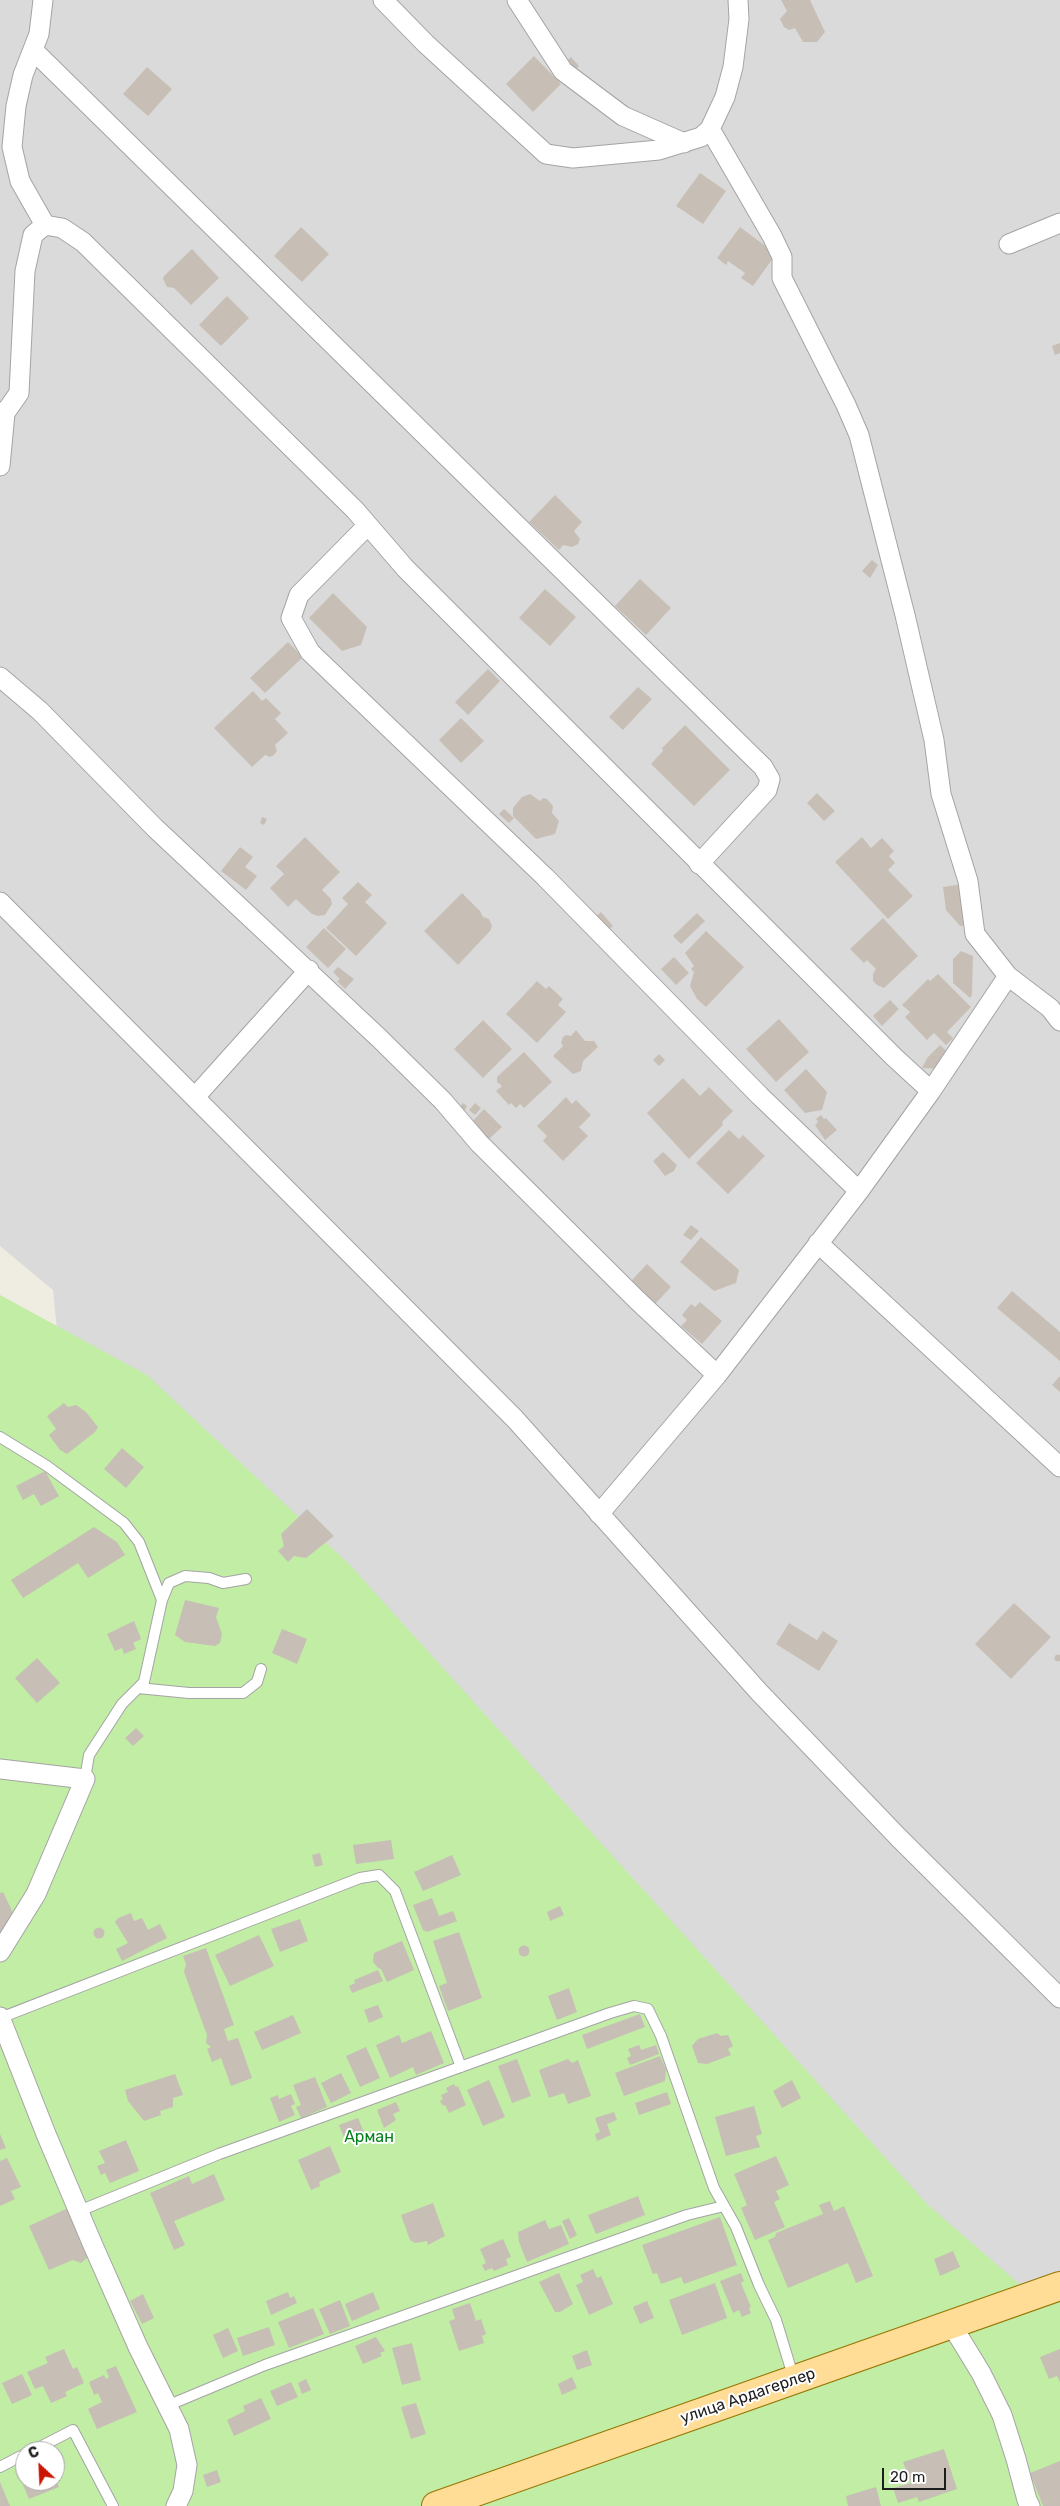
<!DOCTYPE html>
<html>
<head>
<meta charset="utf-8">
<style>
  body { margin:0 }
  #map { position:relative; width:1060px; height:2506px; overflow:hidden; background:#efece2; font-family:Rubik,sans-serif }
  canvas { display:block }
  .north { position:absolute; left:15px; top:2441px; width:50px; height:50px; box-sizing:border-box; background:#fff; border:1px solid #a5a5a5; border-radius:50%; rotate:335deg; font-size:14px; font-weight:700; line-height:20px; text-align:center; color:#1d1d1d }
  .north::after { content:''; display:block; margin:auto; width:18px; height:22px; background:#ca1500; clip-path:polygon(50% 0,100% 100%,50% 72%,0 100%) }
  .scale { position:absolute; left:882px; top:2468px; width:64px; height:22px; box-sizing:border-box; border:2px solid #1d1d1d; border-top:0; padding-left:6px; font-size:15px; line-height:18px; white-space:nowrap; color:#1d1d1d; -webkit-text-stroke:4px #fff; paint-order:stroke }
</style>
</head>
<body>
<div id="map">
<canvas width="1060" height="2506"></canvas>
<div class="north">С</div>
<div class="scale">20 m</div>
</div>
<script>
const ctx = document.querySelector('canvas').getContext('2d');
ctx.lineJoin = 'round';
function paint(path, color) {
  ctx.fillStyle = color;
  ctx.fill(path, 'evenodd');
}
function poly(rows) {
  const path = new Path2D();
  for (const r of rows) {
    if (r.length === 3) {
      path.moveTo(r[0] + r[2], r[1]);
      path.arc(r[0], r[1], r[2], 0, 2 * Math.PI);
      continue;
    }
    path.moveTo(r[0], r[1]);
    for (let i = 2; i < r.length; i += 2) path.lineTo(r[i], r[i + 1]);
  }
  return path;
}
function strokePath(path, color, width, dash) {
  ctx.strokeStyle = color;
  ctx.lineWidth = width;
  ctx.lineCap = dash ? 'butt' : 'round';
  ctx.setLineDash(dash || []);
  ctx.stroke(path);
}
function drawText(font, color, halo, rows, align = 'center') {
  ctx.font = font + ' Rubik,sans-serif';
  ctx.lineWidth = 4;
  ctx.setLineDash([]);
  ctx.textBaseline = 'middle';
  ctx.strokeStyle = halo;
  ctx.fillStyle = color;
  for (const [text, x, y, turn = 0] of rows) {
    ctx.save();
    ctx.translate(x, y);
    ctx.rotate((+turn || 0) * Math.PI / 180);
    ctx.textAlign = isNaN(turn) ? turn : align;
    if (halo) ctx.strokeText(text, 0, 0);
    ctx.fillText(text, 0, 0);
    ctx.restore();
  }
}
const residential = poly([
  [0,0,1060,0,1060,2506,173,2506,53,1290,0,1246]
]);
const grass = poly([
  [0,1295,147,1375,350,1565,928,2205,1032,2295,1060,2285,1060,2506,0,2506],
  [25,2451,55,2451,55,2481,25,2481]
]);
const building = poly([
  [781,0,810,0,825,32,817,42,803,42,795,28,789,30,784,27,780,19,787,11],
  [534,56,561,84,533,112,506,84],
  [571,57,579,66,570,74,561,66],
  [147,67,172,89,148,116,123,94],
  [700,173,726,191,703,224,676,206],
  [301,227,329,254,302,282,274,256],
  [740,227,776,254,753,286,741,278,745,273,728,261,726,265,717,258],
  [192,249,219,278,191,305,174,288,167,287,163,279,164,276],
  [227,296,249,318,221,346,199,325],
  [1060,343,1060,353,1055,355,1052,346],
  [555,495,582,522,574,531,580,539,578,544,572,547,563,545,559,550,529,522],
  [872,560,878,565,870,578,862,571],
  [640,579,671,608,646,635,615,606],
  [545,589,576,617,550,646,519,618],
  [333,593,367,627,361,645,342,651,309,618],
  [288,642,303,657,265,693,250,678],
  [488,669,500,681,468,715,455,702],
  [638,687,652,699,623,730,609,717],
  [253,691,262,701,266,698,281,713,275,719,288,733,275,745,277,751,274,755,270,757,265,755,252,767,214,728],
  [461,718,484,741,461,763,439,740],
  [685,725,730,770,694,806,651,764,663,751,662,748],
  [817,793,835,811,824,821,807,803],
  [530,794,540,801,543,798,547,799,553,806,552,813,559,821,555,834,536,839,513,816,513,808,522,797],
  [504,809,514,818,509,823,499,814],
  [262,817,267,819,264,825,260,823],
  [305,837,340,872,322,890,331,899,332,904,325,915,318,916,312,914,296,899,288,907,270,888,284,874,276,866],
  [862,837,871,848,882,838,894,851,889,856,895,863,888,870,913,896,888,919,835,862],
  [240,847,253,857,245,867,257,876,246,890,221,871],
  [358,882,372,895,365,902,387,923,356,956,326,928,348,904,342,898],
  [962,884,968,925,960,926,946,910,943,887],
  [462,893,480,911,483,917,489,919,492,926,490,931,458,965,424,931],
  [601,912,613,926,605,933,593,919],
  [697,913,705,921,681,944,673,936],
  [883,918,918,956,884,988,877,985,873,981,873,974,876,969,867,960,864,963,850,949],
  [324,928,346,949,328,968,306,947],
  [706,931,744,967,706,1007,697,999,690,986,694,972,691,969,694,966,685,953],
  [961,951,973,956,972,995,970,998,953,983,953,959],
  [674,957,689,973,676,985,661,969],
  [338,967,354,979,345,989,337,981,340,979,333,972],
  [938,974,971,1007,947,1032,953,1038,946,1045,934,1033,927,1040,905,1017,910,1012,902,1005,928,979,930,981],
  [537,981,546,989,549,986,563,999,558,1005,566,1012,537,1043,506,1014],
  [890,1000,899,1009,882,1026,873,1016],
  [779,1019,809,1052,776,1082,746,1049],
  [483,1020,512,1049,483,1078,454,1049],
  [576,1030,585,1041,594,1041,598,1047,583,1061,581,1071,573,1074,553,1056,563,1046,561,1043,563,1037,566,1035,571,1036],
  [940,1045,951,1055,938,1069,922,1068,927,1058],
  [524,1052,552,1082,524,1108,520,1104,516,1108,511,1103,509,1105,496,1091,502,1086,497,1082,497,1077],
  [659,1054,665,1060,659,1066,653,1060],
  [806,1069,827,1092,822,1110,805,1113,784,1090],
  [683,1078,700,1096,709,1087,733,1111,722,1122,723,1125,689,1159,647,1113],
  [566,1097,572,1104,576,1100,591,1115,579,1127,588,1136,563,1161,543,1141,547,1136,537,1126],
  [463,1103,467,1106,465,1110,460,1107],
  [475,1103,481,1108,475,1115,469,1110],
  [484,1109,502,1127,489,1139,472,1122],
  [821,1115,824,1119,826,1118,837,1130,825,1140,815,1125,818,1122,816,1119],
  [729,1130,739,1139,743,1135,765,1156,728,1194,696,1163],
  [663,1152,677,1165,674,1171,665,1176,653,1161],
  [691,1225,699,1231,691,1240,683,1235],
  [701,1237,739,1270,736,1283,714,1291,680,1262],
  [647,1264,671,1287,655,1304,631,1281],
  [1012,1291,1060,1332,1060,1361,997,1308],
  [700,1302,722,1321,702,1344,681,1326,687,1320,682,1315,691,1304,695,1307],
  [1060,1376,1060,1392,1052,1385],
  [64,1403,68,1407,76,1405,86,1412,98,1427,95,1432,67,1454,60,1450,49,1435,56,1429,47,1416],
  [122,1448,144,1467,126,1488,104,1469],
  [45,1471,59,1496,41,1506,34,1494,23,1500,16,1486],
  [307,1509,334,1536,306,1558,294,1556,288,1562,278,1551,284,1546,281,1534],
  [94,1527,117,1542,125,1555,88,1578,78,1563,23,1598,11,1580],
  [185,1600,219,1608,216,1617,222,1634,220,1643,215,1646,185,1642,175,1635],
  [1014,1603,1051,1637,1011,1679,975,1644],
  [134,1621,140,1636,141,1639,133,1643,136,1649,124,1654,122,1648,115,1651,107,1634],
  [789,1623,817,1640,823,1631,838,1641,819,1671,776,1644],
  [282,1629,307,1639,297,1664,272,1653],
  [1058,1658,3.5],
  [37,1658,60,1683,37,1703,15,1678],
  [136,1728,144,1736,133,1746,125,1738],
  [391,1840,394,1859,356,1864,353,1845],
  [320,1853,323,1865,315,1867,312,1855],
  [452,1855,461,1875,423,1891,414,1872],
  [3,1892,15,1917,0,1935,0,1893],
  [432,1898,439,1916,453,1911,457,1921,427,1932,423,1930,413,1905],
  [560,1906,564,1915,550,1921,547,1912],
  [131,1913,134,1921,142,1918,148,1930,160,1924,167,1938,122,1961,116,1949,128,1943,115,1922,118,1918],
  [300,1919,308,1941,280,1952,271,1929],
  [99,1933,5.5],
  [459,1932,482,1998,448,2011,439,1986,447,1983,433,1941],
  [259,1935,274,1966,230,1986,215,1955],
  [402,1941,414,1970,387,1982,381,1969,378,1968,373,1962,374,1953],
  [524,1951,5.5],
  [206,1948,234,2025,224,2029,228,2041,238,2038,252,2078,231,2086,221,2058,212,2062,207,2049,211,2047,206,2043,207,2035,184,1972,186,1964,183,1956],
  [378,1970,383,1981,352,1993,349,1986,355,1983,354,1980],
  [569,1988,577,2012,557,2020,548,1996],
  [378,2005,383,2017,369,2023,364,2010],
  [640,2014,645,2027,587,2049,582,2035],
  [293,2015,301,2033,262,2050,254,2032],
  [431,2031,444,2063,416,2075,413,2067,390,2078,376,2045,399,2035,402,2043],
  [717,2033,721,2036,728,2035,733,2046,728,2049,731,2055,707,2064,698,2063,692,2046,698,2039],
  [639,2045,641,2050,656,2045,659,2054,630,2065,627,2058,631,2056,628,2049],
  [366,2047,380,2078,360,2087,346,2056],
  [660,2056,666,2069,665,2081,624,2096,615,2073],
  [517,2059,531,2096,512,2103,498,2066],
  [568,2059,572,2063,578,2060,591,2096,568,2104,564,2093,549,2098,539,2070],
  [341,2073,351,2093,331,2103,321,2083],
  [175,2074,183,2095,173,2098,173,2107,160,2111,161,2115,144,2121,128,2101,125,2090],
  [315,2077,327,2107,301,2118,296,2107,301,2105,293,2085],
  [489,2080,505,2117,483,2126,467,2090],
  [792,2080,801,2098,782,2108,773,2091],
  [454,2084,456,2087,458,2086,466,2105,449,2113,445,2105,443,2106,440,2101,443,2099,441,2095,448,2092,446,2088],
  [667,2092,671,2104,639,2115,635,2103],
  [291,2094,295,2104,291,2106,295,2115,279,2122,270,2098,278,2095,279,2099],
  [396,2102,400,2111,393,2114,396,2120,384,2128,377,2110],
  [754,2106,762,2134,756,2136,760,2147,726,2156,715,2117],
  [614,2112,617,2120,607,2124,611,2135,597,2141,595,2134,600,2132,595,2118],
  [358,2118,365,2135,346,2142,339,2125],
  [0,2134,6,2148,0,2150],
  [126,2140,139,2171,110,2183,105,2173,101,2175,97,2166,105,2163,99,2151],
  [330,2146,341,2172,319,2182,320,2186,311,2190,298,2160],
  [776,2156,789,2185,776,2191,780,2199,774,2202,785,2227,755,2240,741,2208,747,2205,734,2174],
  [7,2158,21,2187,11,2191,15,2199,0,2206,0,2161],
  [214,2174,225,2200,174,2221,185,2245,174,2250,150,2193,189,2176,192,2184],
  [638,2196,645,2215,596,2234,588,2215],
  [830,2201,834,2211,844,2206,873,2276,856,2283,848,2263,788,2288,768,2240,775,2237,776,2233,823,2214,819,2205],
  [433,2203,445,2236,428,2245,427,2241,415,2243,410,2240,401,2215],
  [68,2208,89,2256,81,2263,73,2260,49,2270,29,2226],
  [720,2217,737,2265,684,2284,681,2277,661,2284,657,2273,653,2274,642,2245],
  [569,2218,577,2235,570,2239,562,2221],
  [545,2220,549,2229,561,2225,569,2244,527,2262,519,2242,518,2232],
  [503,2239,511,2257,506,2259,508,2265,494,2271,492,2268,485,2271,482,2265,486,2263,480,2249],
  [953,2251,960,2267,940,2276,934,2259],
  [593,2269,597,2278,601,2276,613,2304,589,2315,576,2285,583,2282,580,2275],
  [559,2273,573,2304,560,2312,555,2312,539,2282],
  [741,2273,744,2281,741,2283,751,2307,749,2308,751,2313,742,2317,739,2310,733,2313,720,2281],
  [715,2283,727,2318,682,2335,669,2300],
  [288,2292,290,2298,294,2296,297,2303,271,2315,266,2301],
  [373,2292,380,2309,352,2321,345,2304],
  [143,2294,154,2318,142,2324,130,2301],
  [340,2300,350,2326,330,2334,319,2309],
  [647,2301,654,2318,640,2324,633,2307],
  [470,2303,476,2321,481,2319,486,2334,482,2336,484,2343,459,2351,449,2321,455,2319,452,2309],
  [313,2308,324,2334,289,2348,278,2322],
  [269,2327,275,2345,243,2356,237,2338],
  [228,2328,238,2351,223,2358,213,2335],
  [376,2337,385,2351,380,2353,382,2356,363,2364,355,2346],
  [412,2343,421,2380,402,2385,392,2348],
  [64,2349,73,2369,77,2367,84,2383,65,2392,67,2396,51,2403,43,2386,35,2389,27,2372,48,2363,45,2357],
  [1060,2349,1060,2382,1057,2376,1049,2379,1040,2357],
  [587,2350,592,2365,577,2370,572,2356],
  [116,2366,137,2412,97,2429,88,2409,102,2402,98,2393,94,2395,89,2382,104,2375,106,2379,109,2377,106,2370],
  [22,2374,32,2395,12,2404,2,2383],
  [572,2377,577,2388,562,2395,558,2384],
  [306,2379,311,2390,302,2394,298,2383],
  [291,2382,298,2397,277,2406,270,2391],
  [261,2398,271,2419,234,2436,227,2420,245,2411,243,2406],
  [416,2403,426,2434,411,2439,401,2407],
  [944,2449,957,2489,919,2502,917,2497,898,2503,893,2488,911,2483,903,2462],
  [1060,2461,1060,2506,1043,2506,1030,2473],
  [217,2470,221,2482,207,2487,203,2475],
  [55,2477,59,2487,29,2499,23,2485,32,2481,55,2481],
  [0,2482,10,2506,0,2506],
  [876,2487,881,2506,848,2506,846,2496]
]);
const service = poly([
  [0,1437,47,1466,124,1523,139,1542,162,1600,144,1682,122,1704,89,1755,85,1779],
  [162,1600,169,1583,185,1576,209,1578,223,1583,246,1579],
  [138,1688,189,1693,243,1693,257,1682,261,1669],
  [0,2018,360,1878,379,1875,395,1891,461,2067],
  [79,2211,219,2154,610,2013,634,2006,648,2009,661,2036,714,2188,736,2227,759,2285,776,2320,794,2379],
  [169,2405,265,2365,392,2320,687,2215,724,2206],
  [32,2451,73,2430,113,2506],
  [0,2467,25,2454]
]);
const minor = poly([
  [43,0,39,34,23,75,16,106,12,147,20,181,45,225],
  [383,0,426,44,546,154,573,158,659,150,701,137,710,129],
  [517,0,563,71,623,116,684,143],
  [738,0,739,19,733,67,725,97,710,129,772,236,782,257,782,278,846,405,859,435,905,615,934,740,941,794,968,881,975,934,1008,976],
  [33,50,763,767,770,779,767,790,699,864],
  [1009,244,1060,223],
  [0,412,5,413,19,393,25,271,33,235,45,225,62,228,83,242,355,510,405,568,894,1057,931,1091],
  [0,466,5,413],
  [368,525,299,595,291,618,310,652,545,877,760,1096,859,1191],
  [0,677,40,711,155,828,379,1038,443,1101,479,1143,637,1300,717,1375],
  [0,902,515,1419,759,1692,899,1838,1060,1998],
  [195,1097,309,970],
  [818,1243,1060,1467],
  [599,1514,717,1375,859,1191,931,1091,1008,976,1050,1008,1060,1021],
  [0,1769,85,1779,36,1894,0,1952],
  [0,2017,46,2134,92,2243,138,2347,179,2429,187,2465,183,2491,176,2506],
  [951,2324,981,2373,1002,2415,1016,2459,1027,2500,1030,2506]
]);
const primary = poly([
  [436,2506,1060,2286]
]);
const parkNames = [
  ["Арман",369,2137]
];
const streetNames = [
  ["улица Ардагерлер",748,2396,-19]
];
paint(residential, '#dbdada');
paint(grass, '#c1eda5');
paint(building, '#c7bfb5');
strokePath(service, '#a4a4a4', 12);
strokePath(minor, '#a4a4a4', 21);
strokePath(primary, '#967400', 30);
strokePath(service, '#fff', 10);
strokePath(minor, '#fff', 19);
strokePath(primary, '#ffdd97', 28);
drawText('16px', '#05811c', '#fff', parkNames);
drawText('16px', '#1d1d1d', '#fff', streetNames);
</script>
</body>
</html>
